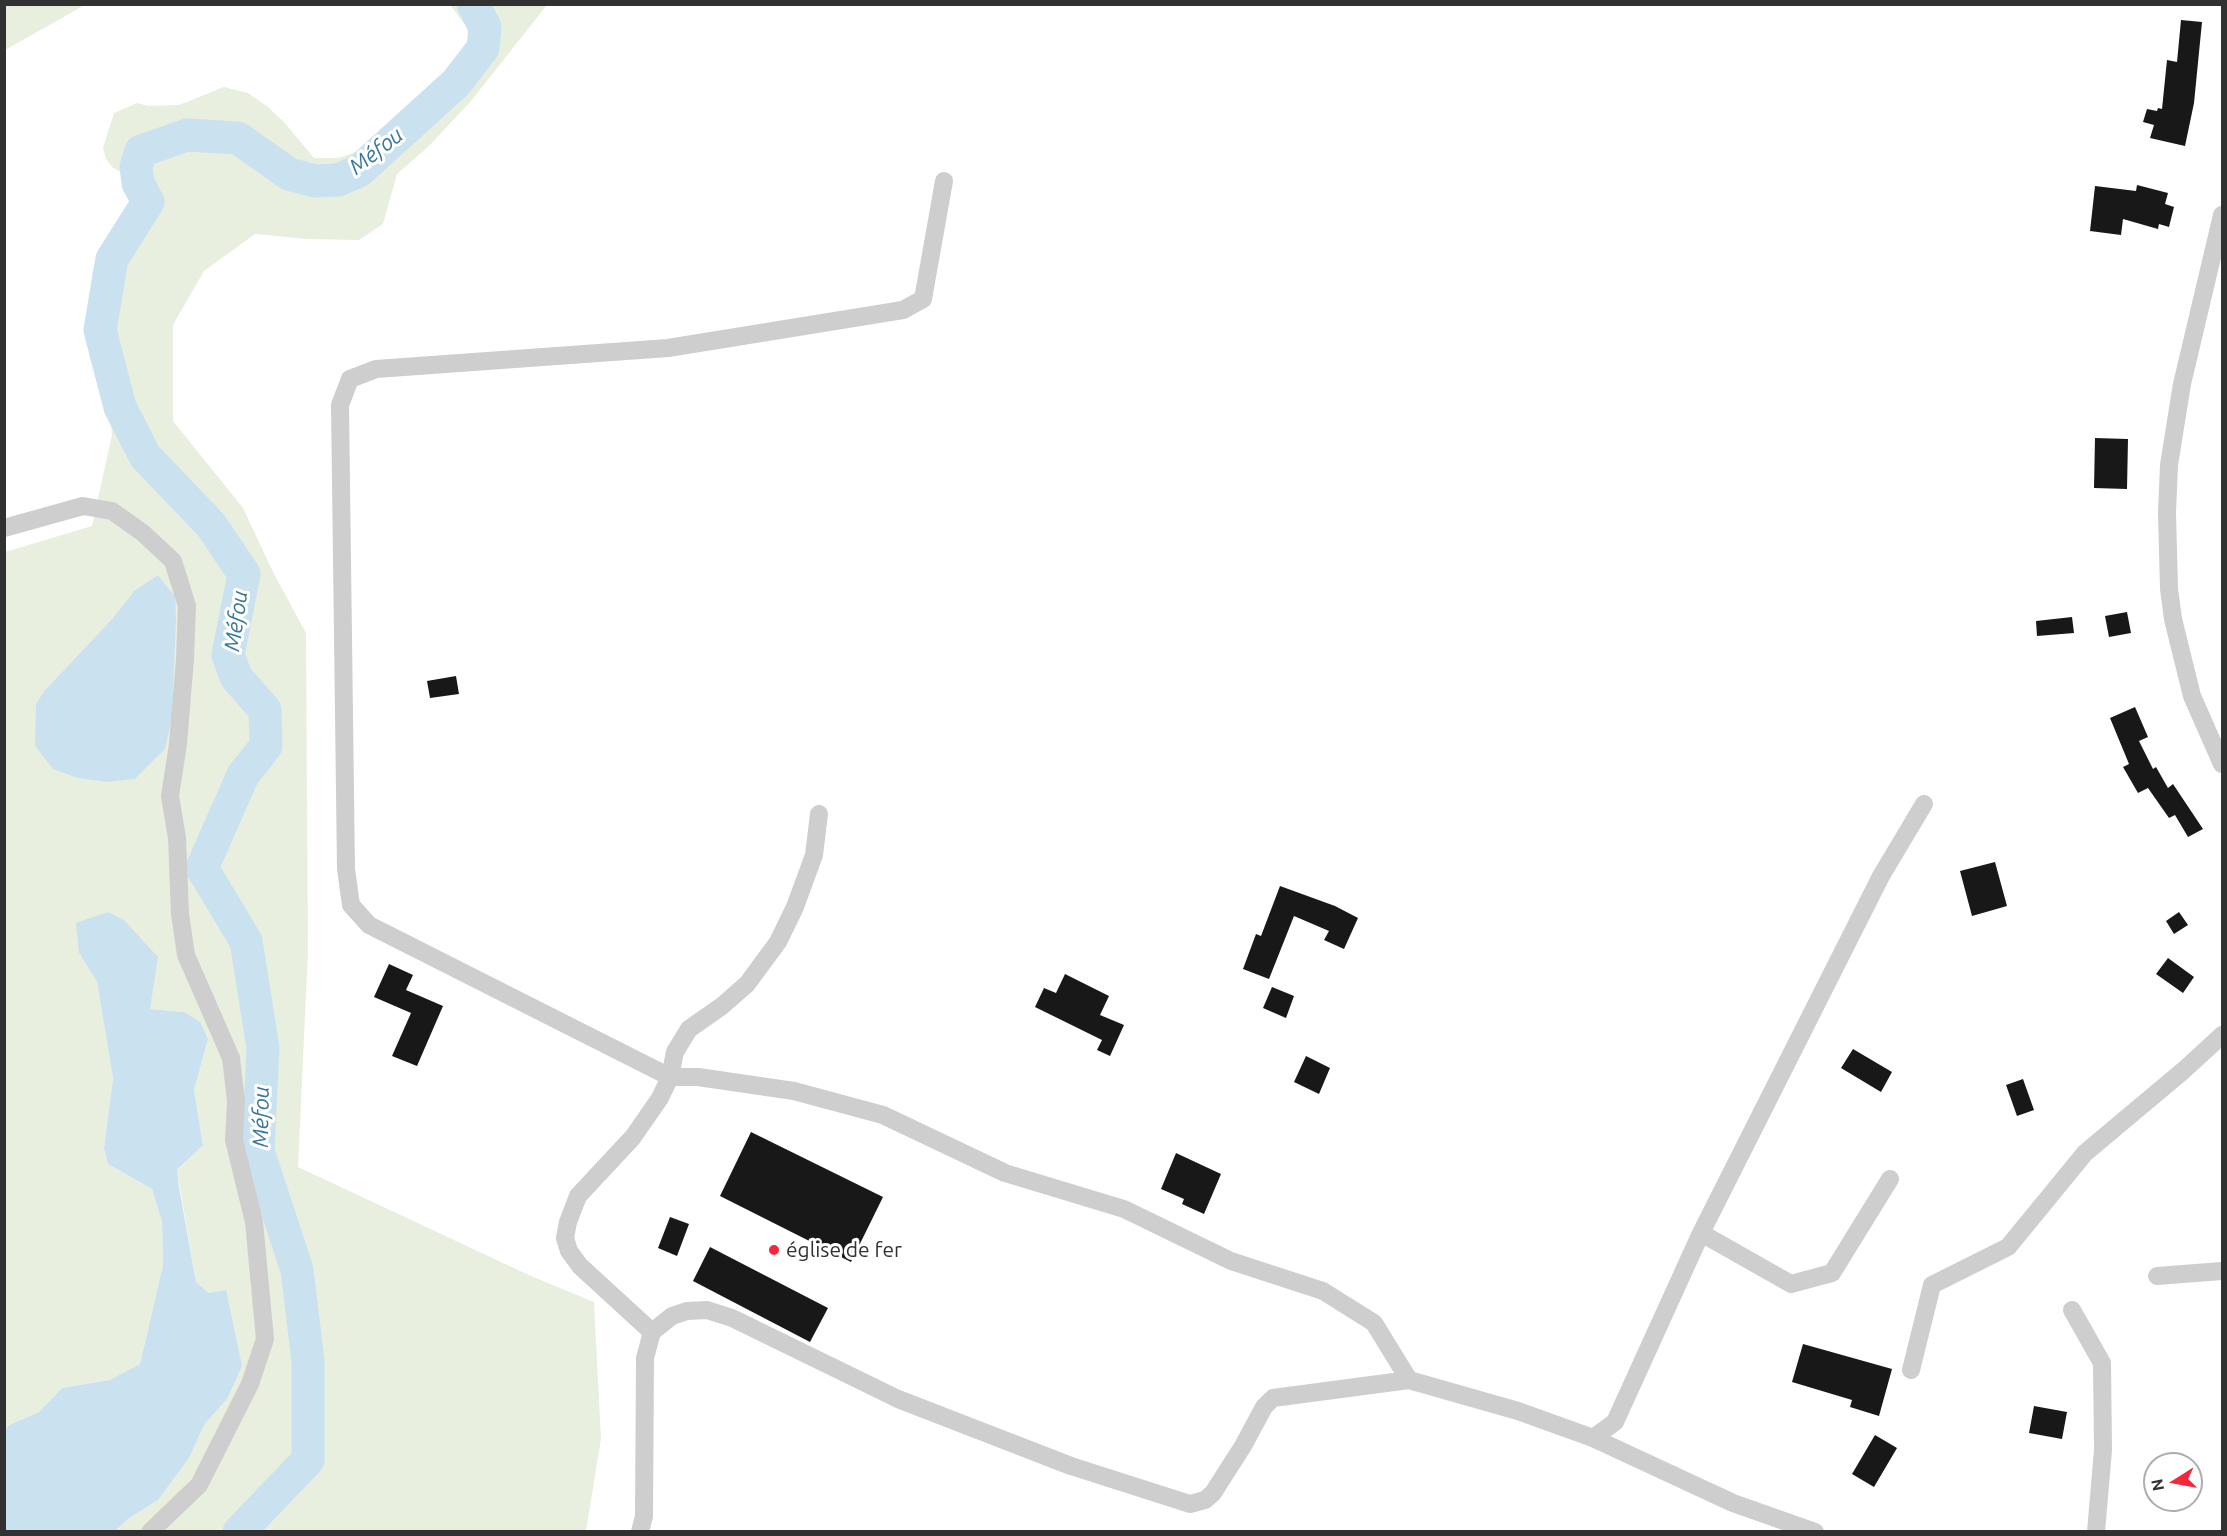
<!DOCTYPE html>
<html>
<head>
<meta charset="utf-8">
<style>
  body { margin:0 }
  #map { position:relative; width:2227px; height:1536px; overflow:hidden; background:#fff; font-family:Ubuntu,sans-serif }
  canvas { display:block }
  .frame { position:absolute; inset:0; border:6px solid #313131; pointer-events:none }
  .north { position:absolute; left:2143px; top:1452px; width:60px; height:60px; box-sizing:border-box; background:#fff; border:2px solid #adadad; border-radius:50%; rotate:259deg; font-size:16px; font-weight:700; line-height:24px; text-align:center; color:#313131 }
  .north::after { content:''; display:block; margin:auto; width:21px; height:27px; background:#f5273a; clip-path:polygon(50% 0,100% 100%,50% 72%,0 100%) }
</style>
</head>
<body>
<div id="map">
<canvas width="2227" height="1536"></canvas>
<div class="frame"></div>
<div class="north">N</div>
</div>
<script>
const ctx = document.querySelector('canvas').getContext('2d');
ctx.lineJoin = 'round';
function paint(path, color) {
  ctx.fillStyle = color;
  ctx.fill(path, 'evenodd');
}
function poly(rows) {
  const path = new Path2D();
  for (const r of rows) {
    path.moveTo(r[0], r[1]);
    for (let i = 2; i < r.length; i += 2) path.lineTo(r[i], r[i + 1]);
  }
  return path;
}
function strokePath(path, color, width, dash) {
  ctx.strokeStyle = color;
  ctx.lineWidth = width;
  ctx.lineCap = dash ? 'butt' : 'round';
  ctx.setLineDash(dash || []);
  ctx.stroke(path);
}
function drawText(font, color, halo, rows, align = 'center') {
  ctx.font = font + ' Ubuntu,sans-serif';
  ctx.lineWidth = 6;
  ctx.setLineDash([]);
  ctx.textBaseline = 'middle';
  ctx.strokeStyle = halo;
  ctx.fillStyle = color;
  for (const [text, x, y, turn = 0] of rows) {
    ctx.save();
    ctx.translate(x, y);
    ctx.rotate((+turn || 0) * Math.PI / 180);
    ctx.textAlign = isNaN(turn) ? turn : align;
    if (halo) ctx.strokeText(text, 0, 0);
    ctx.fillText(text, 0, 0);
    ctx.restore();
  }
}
const green = poly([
  [5,4,85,4,85,5,5,50],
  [450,5,547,5,471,101,428,147,397,174,383,224,359,240,306,239,255,234,204,271,173,325,173,421,243,508,274,574,306,633,308,951,298,1167,531,1276,594,1302,601,1439,586,1531,115,1531,128,1519,158,1500,189,1458,204,1425,227,1399,209,1293,196,1282,177,1171,203,1144,194,1090,208,1039,184,1012,150,1009,79,953,97,982,113,1078,104,1148,108,1164,152,1189,162,1222,163,1265,140,1364,111,1380,62,1388,39,1412,9,1425,5,1430,5,552,92,526,112,435,110,411,85,322,94,264,134,212,138,196,126,174,113,168,106,159,103,148,114,113,137,103,148,106,179,105,224,87,248,93,268,107,285,123,314,158,338,158,360,151,377,133,399,121,404,110,423,95,461,60,467,50,469,37,466,26],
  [158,575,175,596,174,649,45,690,111,620,135,590]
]);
const water = poly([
  [158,575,175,596,176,619,172,717,165,749,135,779,107,782,78,778,53,769,35,746,36,704,45,690,111,620,135,590],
  [108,912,124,920,158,957,150,1009,184,1012,200,1022,208,1039,194,1090,203,1145,177,1170,179,1187,196,1282,209,1293,226,1290,242,1366,227,1399,204,1425,189,1458,158,1500,128,1519,115,1531,5,1531,5,1430,9,1425,39,1412,62,1388,110,1380,140,1364,163,1265,162,1222,152,1189,108,1164,104,1148,113,1078,97,982,79,953,76,923]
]);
const river = poly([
  [239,1532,308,1460,308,1361,297,1270,258,1151,263,1048,246,941,202,868,243,775,266,746,265,710,236,677,228,655,244,574,211,525,145,456,120,407,100,330,112,259,148,202,138,183,136,167,141,151,187,135,238,138,289,174,315,181,338,180,359,171,456,83,483,48,485,27,473,4]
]);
const building = poly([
  [2181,20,2202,22,2194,103,2185,146,2150,138,2154,125,2143,122,2147,109,2157,111,2158,108,2162,109,2167,60,2177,62],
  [2137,185,2168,193,2165,204,2174,207,2169,227,2159,224,2158,229,2123,219,2121,235,2090,231,2095,186,2136,191],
  [2095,438,2128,439,2127,489,2094,488],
  [2127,612,2131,633,2109,637,2105,616],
  [2072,617,2074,633,2037,636,2036,621],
  [456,676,459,694,430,698,427,681],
  [2135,707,2148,737,2139,741,2153,769,2156,767,2168,788,2173,784,2203,829,2188,837,2175,815,2169,818,2148,788,2138,793,2123,767,2129,764,2110,718],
  [1995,862,2007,906,1972,916,1960,871],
  [1280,886,1335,906,1358,918,1344,949,1324,940,1329,931,1294,916,1269,979,1243,969,1256,934,1261,936],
  [2179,912,2188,925,2174,934,2166,921],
  [2168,958,2194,977,2183,993,2156,974],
  [389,964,413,975,406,990,443,1006,417,1066,392,1056,411,1013,374,997],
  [1065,974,1109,996,1100,1015,1124,1025,1110,1056,1097,1050,1102,1040,1035,1007,1044,988,1056,993],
  [1272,987,1294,996,1286,1018,1263,1008],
  [1853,1049,1892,1072,1881,1092,1841,1068],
  [1306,1056,1330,1068,1319,1094,1294,1082],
  [2023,1079,2034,1110,2017,1116,2006,1085],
  [751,1132,883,1197,851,1262,720,1196],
  [1176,1153,1221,1174,1204,1214,1182,1204,1184,1199,1161,1189],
  [670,1217,689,1224,677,1256,658,1248],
  [710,1247,828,1308,810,1342,693,1281],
  [1803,1344,1892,1369,1879,1416,1850,1407,1852,1400,1792,1382],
  [2034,1406,2067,1412,2062,1439,2029,1433],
  [1875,1435,1897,1448,1874,1487,1852,1474]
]);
const minor = poly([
  [944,181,923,299,903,310,668,348,376,369,350,379,340,405,346,869,351,905,369,925,670,1077,698,1077,794,1091,883,1115,1005,1173,1124,1209,1231,1261,1323,1291,1374,1323,1409,1380],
  [2222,215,2182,384,2169,465,2167,513,2169,589,2173,619,2192,696,2222,764],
  [4,528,83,506,112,511,143,533,173,561,187,606,185,659,178,744,170,796,177,838,180,914,186,955,231,1058,236,1101,234,1140,254,1222,265,1339,250,1384,199,1485,150,1532],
  [1701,1233,1791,1284,1832,1273,1890,1179],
  [2157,1276,2222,1271],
  [2072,1310,2102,1363,2103,1450,2096,1532],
  [652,1332,580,1266,569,1251,565,1238,568,1222,578,1196,633,1137,660,1098,670,1077,675,1052,689,1029,722,1006,747,984,778,942,795,907,814,855,819,814],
  [1911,1370,1932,1285,2008,1247,2085,1153,2184,1070,2222,1035],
  [1593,1438,1615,1422,1701,1233,1881,876,1924,804],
  [640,1532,644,1516,645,1358,652,1332,672,1316,687,1311,707,1310,732,1318,898,1399,1071,1466,1190,1504,1205,1500,1213,1493,1243,1446,1264,1407,1273,1398,1409,1380,1518,1411,1593,1438,1733,1503,1815,1532]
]);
const markers = [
  [774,1250,6,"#f5273a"]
];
const poiNames = [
  ["église de fer",786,1250]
];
const waterNames = [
  ["Méfou",376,151,-38],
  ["Méfou",236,621,-82],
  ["Méfou",261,1117,-89]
];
paint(green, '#e8efdf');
paint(water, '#cae2f0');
strokePath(river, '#cae2f0', 33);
paint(building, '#181818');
strokePath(minor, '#cecece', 18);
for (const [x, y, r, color] of markers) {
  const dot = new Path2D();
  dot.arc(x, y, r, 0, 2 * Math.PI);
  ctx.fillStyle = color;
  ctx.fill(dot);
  strokePath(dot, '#fff', 2);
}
drawText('21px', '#313131', '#fff', poiNames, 'left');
drawText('italic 22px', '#37779c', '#fff', waterNames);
</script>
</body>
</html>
